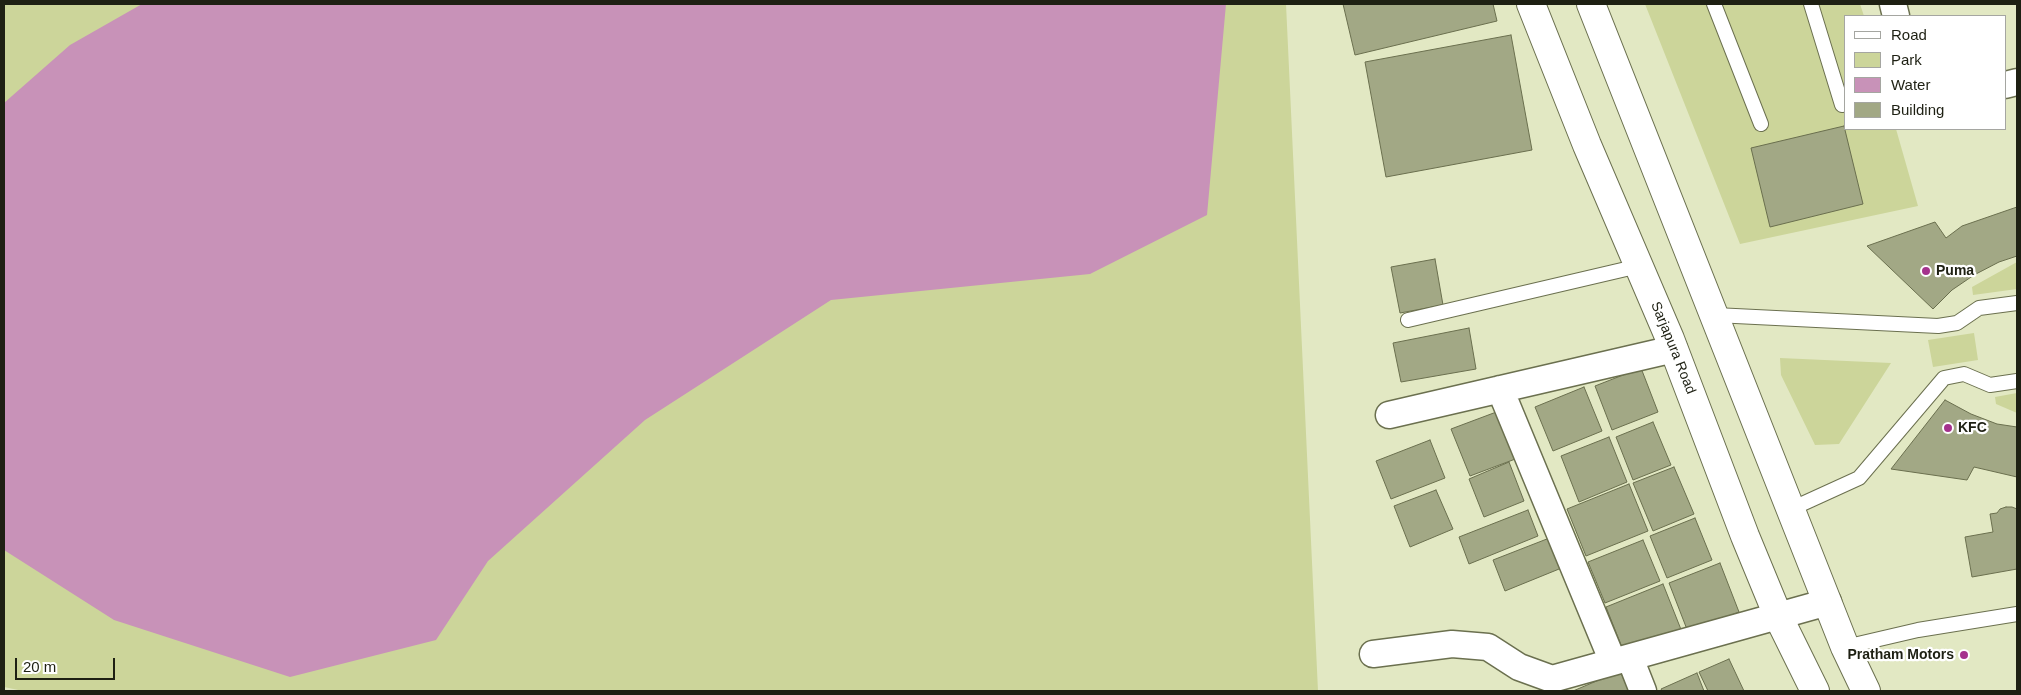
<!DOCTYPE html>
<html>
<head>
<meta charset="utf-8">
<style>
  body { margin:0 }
  #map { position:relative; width:2021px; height:695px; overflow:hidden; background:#e2e8c3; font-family:Arial,sans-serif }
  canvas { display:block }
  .frame { position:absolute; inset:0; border:5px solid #1e2013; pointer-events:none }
  .legend { position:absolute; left:1844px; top:15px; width:162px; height:115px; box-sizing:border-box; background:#fff; border:1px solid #a5a6a1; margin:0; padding:6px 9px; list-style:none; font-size:15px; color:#1e2013 }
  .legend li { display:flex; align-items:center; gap:10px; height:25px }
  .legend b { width:25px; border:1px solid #a5a6a1 }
  .scale { position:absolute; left:15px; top:658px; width:100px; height:22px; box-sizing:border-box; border:2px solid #1e2013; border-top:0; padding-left:6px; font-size:15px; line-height:18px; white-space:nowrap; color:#1e2013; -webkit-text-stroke:4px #fff; paint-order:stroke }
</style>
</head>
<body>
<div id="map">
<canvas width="2021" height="695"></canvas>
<div class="frame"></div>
<ul class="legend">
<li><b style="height:6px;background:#fff"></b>Road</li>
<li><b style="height:14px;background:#ccd59a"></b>Park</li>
<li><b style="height:14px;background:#c892b8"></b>Water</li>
<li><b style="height:14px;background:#a2a885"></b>Building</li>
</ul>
<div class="scale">20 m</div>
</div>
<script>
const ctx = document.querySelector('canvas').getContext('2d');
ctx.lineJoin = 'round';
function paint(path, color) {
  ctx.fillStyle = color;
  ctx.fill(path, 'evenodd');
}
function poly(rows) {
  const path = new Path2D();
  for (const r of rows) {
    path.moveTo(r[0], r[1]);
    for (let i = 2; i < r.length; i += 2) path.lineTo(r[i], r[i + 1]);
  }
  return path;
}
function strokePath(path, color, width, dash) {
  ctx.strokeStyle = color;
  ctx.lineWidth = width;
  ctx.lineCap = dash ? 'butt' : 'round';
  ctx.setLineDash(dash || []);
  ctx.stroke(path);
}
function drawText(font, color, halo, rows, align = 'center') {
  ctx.font = font + ' Arial,sans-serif';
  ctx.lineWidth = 4.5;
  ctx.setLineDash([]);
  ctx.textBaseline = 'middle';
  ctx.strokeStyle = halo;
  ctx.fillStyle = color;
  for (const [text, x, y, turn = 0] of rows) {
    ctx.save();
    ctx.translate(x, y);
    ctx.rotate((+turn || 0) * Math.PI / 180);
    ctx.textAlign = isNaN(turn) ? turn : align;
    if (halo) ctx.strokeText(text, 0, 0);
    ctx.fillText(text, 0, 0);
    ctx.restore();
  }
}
const green = poly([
  [4,4,1286,4,1318,691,23,691,4,687],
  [1645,4,1860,4,1864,16,1845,16,1845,129,1896,129,1918,206,1740,244],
  [2017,262,2017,289,1973,295,1972,287],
  [1974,333,1978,360,1933,367,1928,340],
  [1780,358,1891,363,1839,444,1815,445,1781,375],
  [2017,393,2017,413,1996,404,1995,397]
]);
const water = poly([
  [142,4,1226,4,1207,215,1090,274,831,300,645,420,488,561,436,640,290,677,114,620,4,550,4,103,70,45]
]);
const building = poly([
  [1343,4,1493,4,1497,21,1355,55,1343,4],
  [1511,35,1532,150,1386,177,1365,62,1511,35],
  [1844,126,1863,204,1770,227,1751,148,1844,126],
  [2017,207,2017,256,1999,262,1974,275,1952,290,1933,309,1867,246,1935,222,1946,238,1962,226,2017,207],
  [1435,259,1443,305,1400,313,1391,267,1435,259],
  [1469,328,1476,369,1401,382,1393,343,1469,328],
  [1641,368,1658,412,1612,430,1595,386,1641,368],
  [1584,387,1602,431,1553,451,1535,407,1584,387],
  [1945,400,1971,414,1997,424,2017,427,2017,477,1974,467,1967,480,1891,469,1945,400],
  [1499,411,1518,458,1470,476,1451,429,1499,411],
  [1653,422,1671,465,1633,480,1616,437,1653,422],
  [1609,437,1627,482,1579,502,1561,456,1609,437],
  [1430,440,1445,478,1391,499,1376,461,1430,440],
  [1509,462,1524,501,1484,517,1469,479,1509,462],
  [1674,467,1694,514,1653,531,1633,483,1674,467],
  [1629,484,1648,531,1586,556,1567,509,1629,484],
  [1436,490,1453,529,1410,547,1394,506,1436,490],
  [2006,507,2012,507,2017,509,2017,569,1972,577,1965,537,1993,532,1990,514,1997,513,2000,509,2006,507],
  [1528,510,1538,536,1469,564,1459,537,1528,510],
  [1695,518,1712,560,1667,578,1650,536,1695,518],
  [1552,537,1564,567,1505,591,1493,560,1552,537],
  [1643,540,1660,581,1605,603,1588,562,1643,540],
  [1720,563,1739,612,1688,632,1669,583,1720,563],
  [1663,584,1682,632,1625,655,1606,607,1663,584],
  [1729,659,1744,691,1708,691,1699,672,1729,659],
  [1620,671,1629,691,1573,691,1620,671],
  [1697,673,1704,691,1662,691,1661,689,1697,673]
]);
const lane = poly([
  [1714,4,1761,124],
  [1811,4,1842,105],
  [1715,315,1938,326,1957,323,1979,308,2017,303],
  [1408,320,1639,266],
  [1791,509,1859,478,1944,378,1964,374,1990,385,2017,381],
  [1845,647,1918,630,2017,614]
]);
const street = poly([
  [1893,4,1896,16],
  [2005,85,2017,82],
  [1500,389,1613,662],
  [1389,415,1674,349],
  [1373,654,1452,644,1488,647,1519,667,1552,679,1828,602],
  [1630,658,1643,691]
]);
const primary = poly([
  [1531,4,1587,145,1670,339,1745,536,1778,616,1815,691],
  [1591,4,1845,647,1866,691]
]);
const markers = [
  [1926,271,5,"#a5328d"],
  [1948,428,5,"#a5328d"],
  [1964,655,5,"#a5328d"]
];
const poiNames = [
  ["Puma",1936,271],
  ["KFC",1958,428],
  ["Pratham Motors",1954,655,"right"]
];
const streetNames = [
  ["Sarjapura Road",1673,348,68]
];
paint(green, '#ccd59a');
paint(water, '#c892b8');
paint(building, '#a2a885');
strokePath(building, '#6a6f4e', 1);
strokePath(lane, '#6b704f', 16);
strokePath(street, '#6b704f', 29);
strokePath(primary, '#6b704f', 30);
strokePath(lane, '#fff', 14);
strokePath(street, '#fff', 26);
strokePath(primary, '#fff', 28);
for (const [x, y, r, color] of markers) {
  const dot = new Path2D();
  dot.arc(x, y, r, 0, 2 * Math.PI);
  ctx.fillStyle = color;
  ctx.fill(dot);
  strokePath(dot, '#fff', 2);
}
drawText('bold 14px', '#1e2013', '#fff', poiNames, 'left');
drawText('14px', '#1e2013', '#fff', streetNames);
</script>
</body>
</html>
